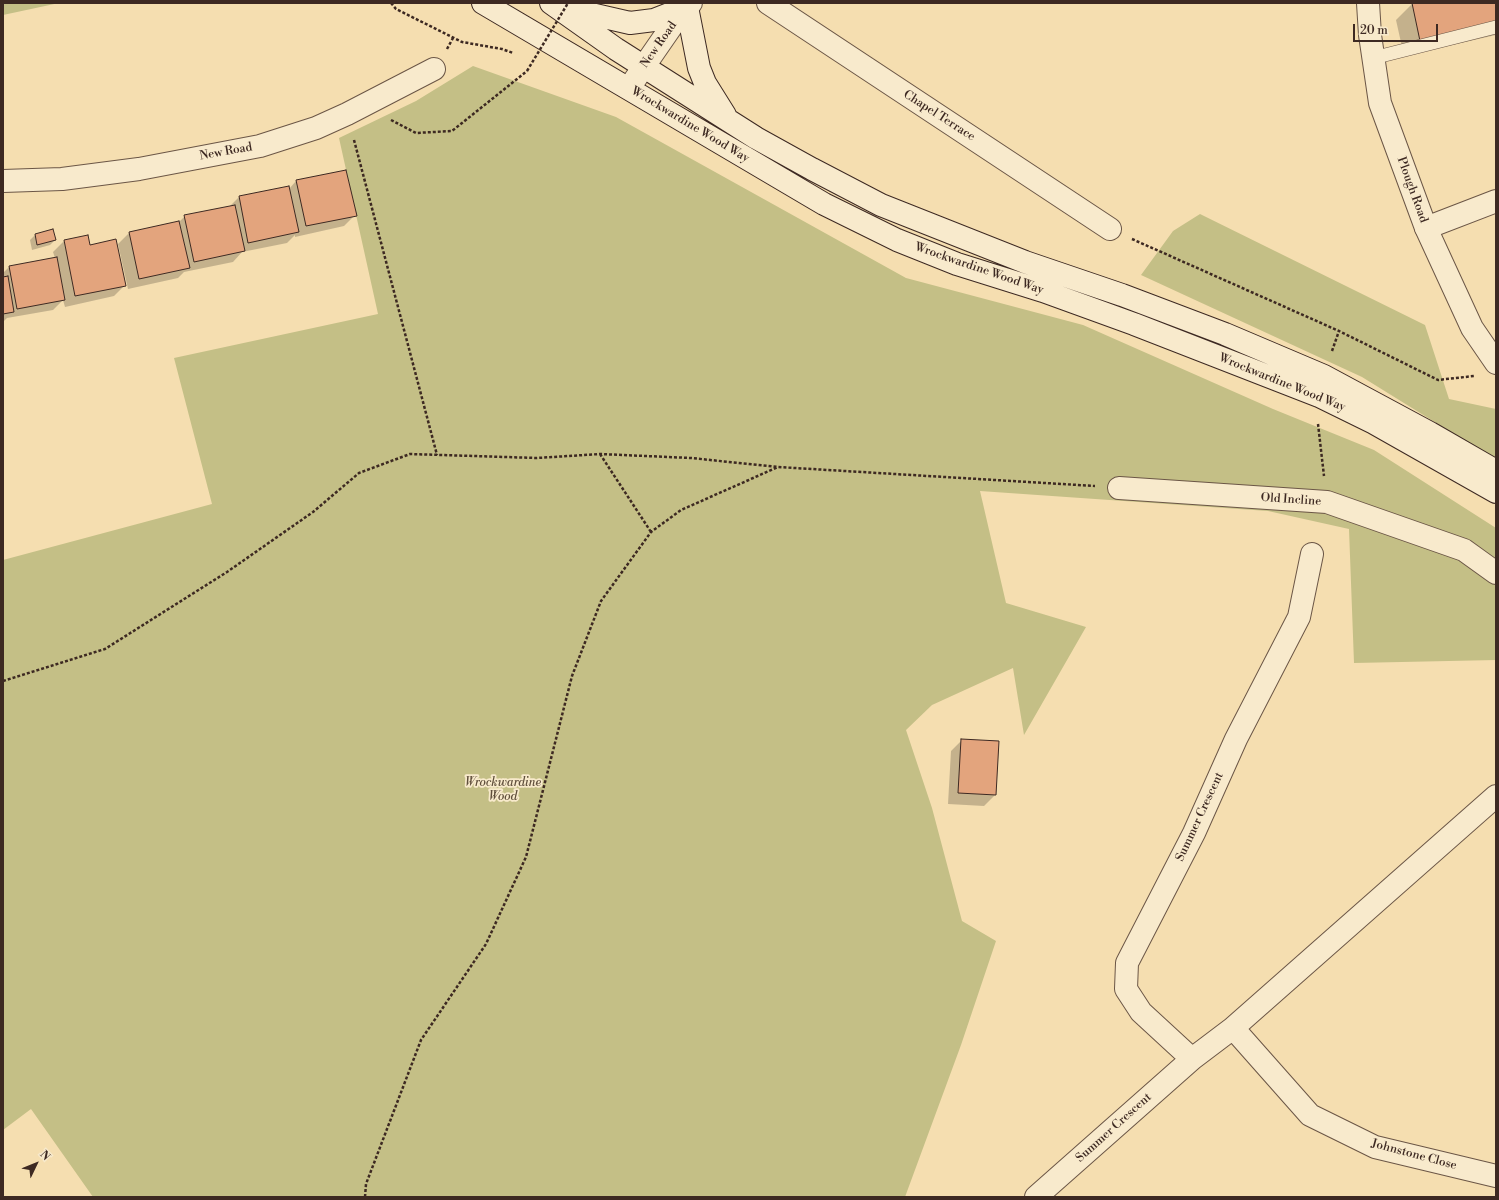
<!DOCTYPE html>
<html>
<head>
<meta charset="utf-8">
<style>
  body { margin:0 }
  #map { position:relative; width:1499px; height:1200px; overflow:hidden; background:#f5deb0; font-family:"Libre Bodoni",serif }
  canvas { display:block }
  .frame { position:absolute; inset:0; border:4px solid #3d2922; pointer-events:none }
  .north { position:absolute; left:16px; top:1144px; width:40px; height:40px; -webkit-text-stroke:3px #f8eacc; paint-order:stroke; rotate:47deg; font-size:11px; font-weight:700; line-height:16px; text-align:center; color:#3d2922 }
  .north::after { content:''; display:block; margin:auto; width:14px; height:18px; background:#3d2922; clip-path:polygon(50% 0,100% 100%,50% 72%,0 100%) }
  .scale { position:absolute; left:1353px; top:24px; width:85px; height:18px; box-sizing:border-box; border:2px solid #3d2922; border-top:0; padding-left:5px; font-size:12px; line-height:14px; white-space:nowrap; color:#3d2922; -webkit-text-stroke:3px #f8eacc; paint-order:stroke }
</style>
</head>
<body>
<div id="map">
<canvas width="1499" height="1200"></canvas>
<div class="frame"></div>
<div class="north">N</div>
<div class="scale">20 m</div>
</div>
<script>
const ctx = document.querySelector('canvas').getContext('2d');
ctx.lineJoin = 'round';
function paint(path, color) {
  ctx.fillStyle = color;
  ctx.fill(path, 'evenodd');
}
function poly(rows) {
  const path = new Path2D();
  for (const r of rows) {
    path.moveTo(r[0], r[1]);
    for (let i = 2; i < r.length; i += 2) path.lineTo(r[i], r[i + 1]);
  }
  return path;
}
function strokePath(path, color, width, dash) {
  ctx.strokeStyle = color;
  ctx.lineWidth = width;
  ctx.lineCap = dash ? 'butt' : 'round';
  ctx.setLineDash(dash || []);
  ctx.stroke(path);
}
function drawText(font, color, halo, rows, align = 'center') {
  ctx.font = font + ' "Libre Bodoni",serif';
  ctx.lineWidth = 3.5;
  ctx.setLineDash([]);
  ctx.textBaseline = 'middle';
  ctx.strokeStyle = halo;
  ctx.fillStyle = color;
  for (const [text, x, y, turn = 0] of rows) {
    ctx.save();
    ctx.translate(x, y);
    ctx.rotate((+turn || 0) * Math.PI / 180);
    ctx.textAlign = isNaN(turn) ? turn : align;
    if (halo) ctx.strokeText(text, 0, 0);
    ctx.fillText(text, 0, 0);
    ctx.restore();
  }
}
const green = poly([
  [3,3,59,3,3,15],
  [473,66,616,117,906,278,1083,325,1273,409,1374,450,1496,528,1496,660,1354,663,1349,529,1268,511,980,491,1006,603,1086,627,1024,735,1013,668,932,705,906,730,932,808,962,921,996,941,961,1045,905,1197,93,1197,31,1109,3,1130,3,560,212,504,174,358,378,314,339,138,416,101],
  [1200,214,1425,325,1449,399,1496,409,1496,460,1362,377,1141,275,1173,231]
]);
const shadow = poly([
  [1416,3,1496,3,1496,35,1404,56,1396,20,1412,4],
  [296,181,355,215,344,226,295,237,295,235,287,243,242,252,233,262,184,272,178,278,128,289,118,244,129,233,178,223,185,216,229,207,239,197,288,187,289,189],
  [52,230,55,240,50,245,32,250,30,240,35,235],
  [64,241,89,246,125,285,114,296,65,307,63,300,53,310,7,318,3,322,3,273,9,267,55,258,53,252],
  [962,740,995,795,984,806,948,804,951,751]
]);
const building = poly([
  [1412,3,1496,3,1496,23,1420,41,1412,3],
  [346,170,357,216,306,226,296,180,346,170],
  [289,186,299,232,248,243,239,196,289,186],
  [235,205,245,251,194,262,184,215,235,205],
  [179,221,190,268,139,279,129,232,179,221],
  [53,229,56,240,37,245,35,234,53,229],
  [88,235,90,245,116,239,126,286,75,296,64,240,88,235],
  [57,257,65,300,17,309,9,266,57,257],
  [8,276,14,312,3,314,3,277,8,276],
  [961,739,999,741,996,795,958,793,961,739]
]);
const path = poly([
  [391,3,396,9,462,42,502,49,513,53],
  [447,49,453,38],
  [391,120,416,133,452,131,527,71],
  [354,140,437,455],
  [1132,239,1339,331,1438,380,1474,376],
  [1332,351,1339,331],
  [1318,424,1324,476],
  [600,454,651,532],
  [3,681,105,649,227,572,313,512,359,473,410,454,537,458,600,454,691,458,778,467],
  [365,1197,366,1184,421,1040,486,944,526,857,572,676,601,601,651,532,681,510,778,467,1095,486]
]);
const service = poly([
  [1373,58,1496,27]
]);
const minor = poly([
  [768,3,1110,229],
  [3,181,62,179,139,169,260,146,316,128,347,114,434,69],
  [1426,228,1496,201],
  [1119,488,1327,502,1464,550,1496,573],
  [1312,554,1299,617,1236,739,1194,833,1127,963,1126,989,1141,1012,1192,1059,1233,1028,1496,796],
  [1233,1028,1310,1115,1375,1147,1496,1176],
  [1036,1197,1192,1059]
]);
const tertiary = poly([
  [1368,3,1370,35,1380,103,1426,228,1472,328,1496,363],
  [629,88,676,20,691,3]
]);
const secondary = poly([
  [483,3,824,204,897,240,957,264,1043,291,1134,324,1319,396,1374,423,1496,492],
  [551,3,616,49,756,138,812,169,881,205,1025,262,1122,295,1225,334,1324,376,1430,433,1496,471],
  [565,8,630,23,654,20,687,7,699,68,705,83,725,115]
]);
const pathBridge = poly([
  [527,71,568,3]
]);
const streetNames = [
  ["New Road",659,45,-55],
  ["Chapel Terrace",939,116,33],
  ["Wrockwardine Wood Way",690,125,31],
  ["New Road",226,152,-10],
  ["Plough Road",1412,190,70],
  ["Wrockwardine Wood Way",979,269,19],
  ["Wrockwardine Wood Way",1282,383,22],
  ["Old Incline",1291,500,4],
  ["Summer Crescent",1200,817,-65],
  ["Summer Crescent",1114,1128,-42],
  ["Johnstone Close",1414,1155,15]
];
const parkNames = [
  ["Wrockwardine",503,783],
  ["Wood",503,797]
];
paint(green, '#c4bf86');
paint(shadow, '#0003');
paint(building, '#e3a47d');
strokePath(building, '#3d2922', 1);
strokePath(service, '#6b5646', 14);
strokePath(minor, '#6b5646', 24);
strokePath(tertiary, '#6b5646', 24);
strokePath(secondary, '#3d2922', 24);
strokePath(path, '#3d2922', 2.5, [3, 2]);
strokePath(service, '#f8eacc', 13);
strokePath(minor, '#f8eacc', 22);
strokePath(tertiary, '#f8eacc', 22);
strokePath(secondary, '#f8eacc', 22);
strokePath(pathBridge, '#3d2922', 2.5, [3, 2]);
drawText('12px', '#3d2922', '#f8eacc', streetNames);
drawText('italic 12px', '#5f4e3b', '#f8eacc', parkNames);
</script>
</body>
</html>
